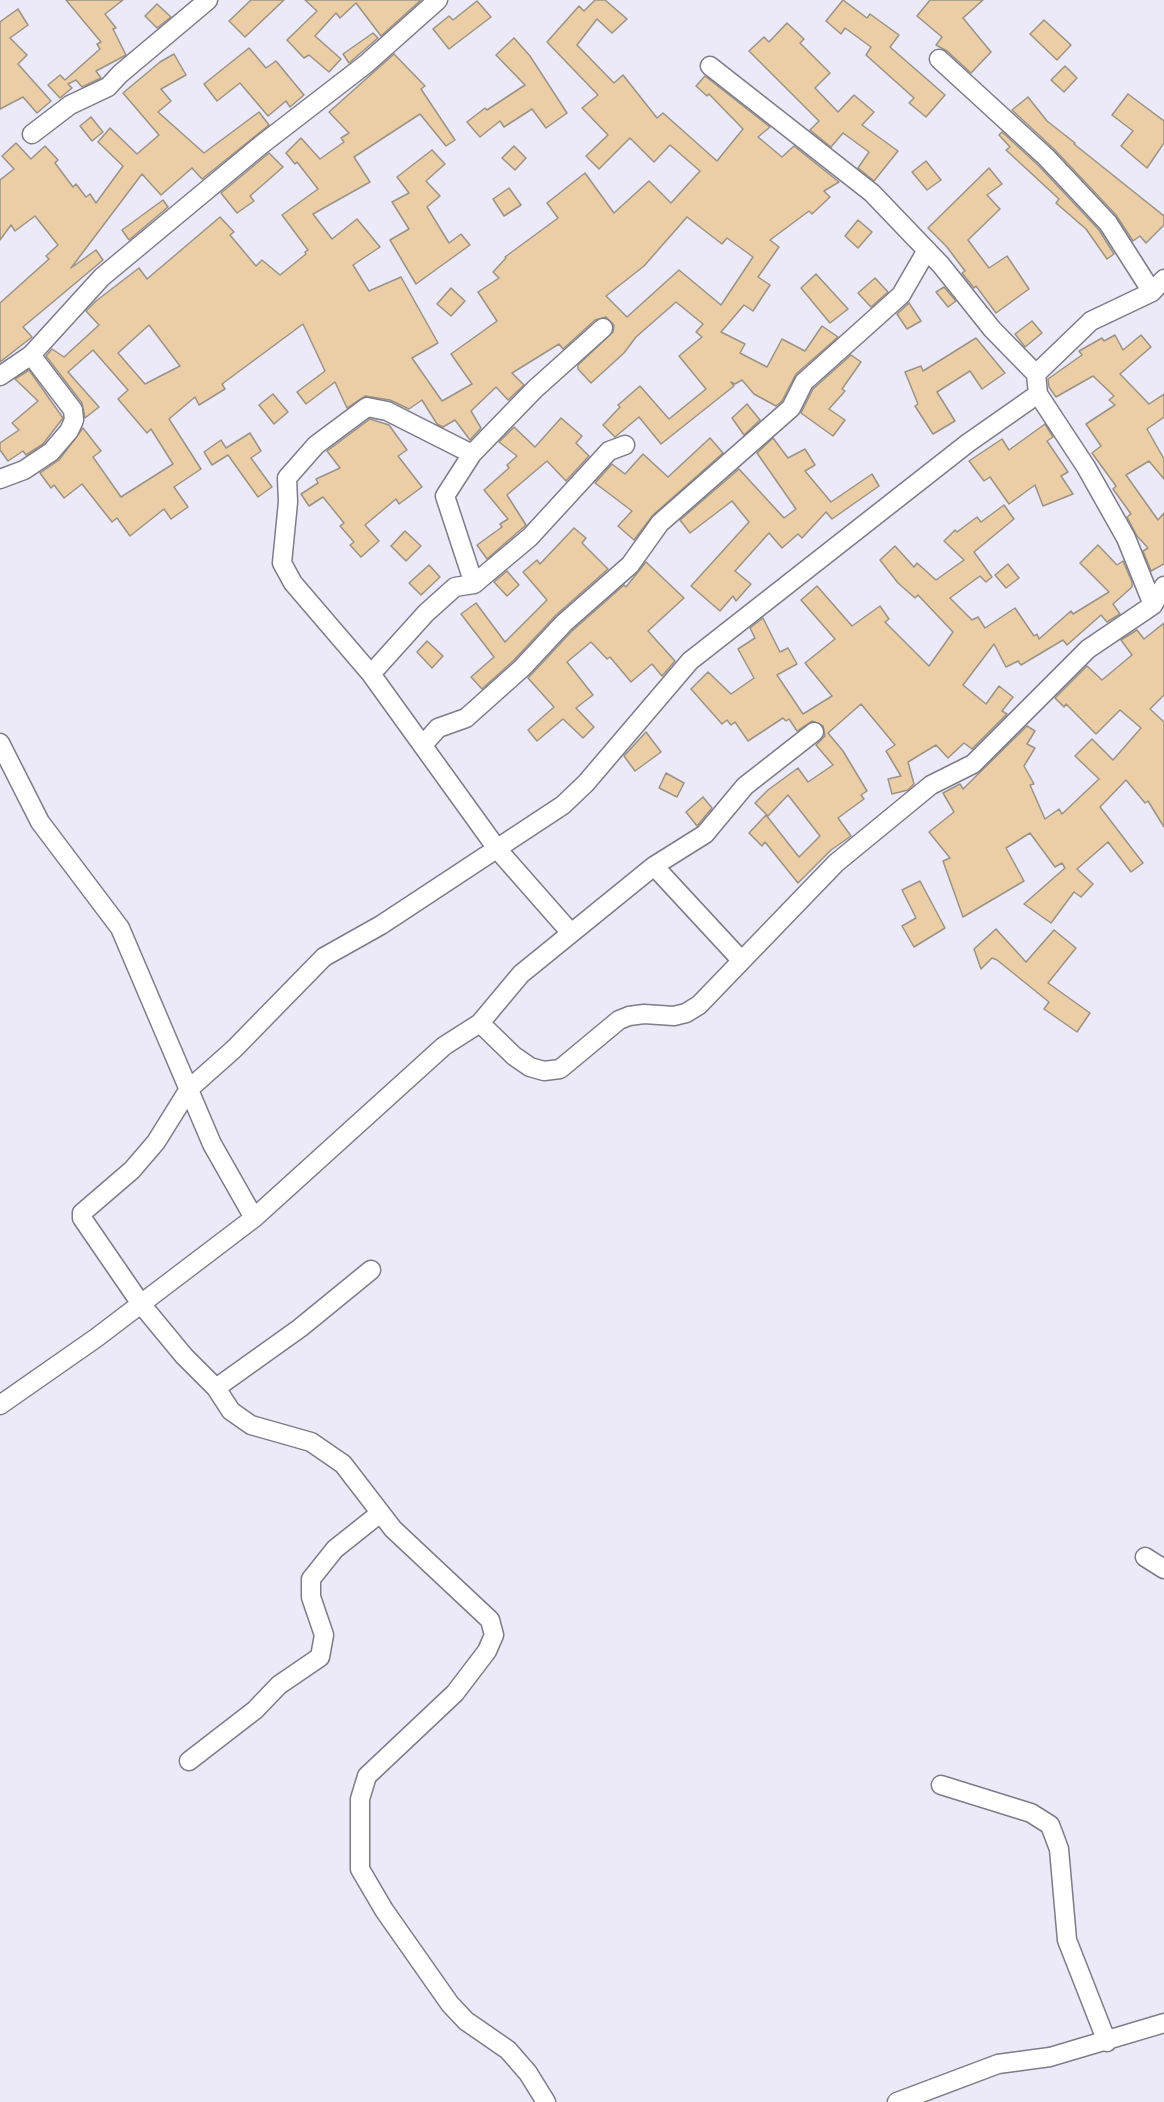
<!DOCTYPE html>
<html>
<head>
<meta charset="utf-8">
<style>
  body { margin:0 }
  canvas { display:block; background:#eceaf8 }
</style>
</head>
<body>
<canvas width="1164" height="2102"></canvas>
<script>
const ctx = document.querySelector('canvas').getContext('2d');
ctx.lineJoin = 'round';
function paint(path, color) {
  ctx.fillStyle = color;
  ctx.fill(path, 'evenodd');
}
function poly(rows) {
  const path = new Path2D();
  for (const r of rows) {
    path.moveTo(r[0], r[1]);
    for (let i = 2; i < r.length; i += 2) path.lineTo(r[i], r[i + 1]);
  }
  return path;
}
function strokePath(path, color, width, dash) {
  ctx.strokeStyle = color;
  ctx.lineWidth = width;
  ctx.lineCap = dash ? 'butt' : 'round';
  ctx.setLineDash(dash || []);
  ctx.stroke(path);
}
const building = poly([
  [66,0,123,0,105,14,116,28,113,29,126,55,96,71,101,78,82,87,76,80,68,84,72,88,60,98,48,85,60,75,65,80,100,49,97,44,101,42,66,0],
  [251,0,284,0,245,37,229,21,251,0],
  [305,0,421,0,381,36,356,3,340,18,336,13,315,36,341,59,329,72,309,55,304,58,287,40,317,11,305,0],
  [595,0,605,0,627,19,612,33,597,19,577,45,614,83,623,75,657,118,663,113,717,161,743,129,709,94,707,96,696,86,705,76,770,127,758,137,782,157,794,146,839,182,824,191,830,197,812,214,809,211,770,240,779,247,758,277,770,285,753,311,744,305,721,332,745,344,740,353,767,367,782,339,805,351,822,326,838,337,796,374,782,401,776,406,754,394,742,380,735,384,731,382,734,386,661,444,639,417,615,437,603,425,620,407,618,405,640,386,669,419,706,389,679,356,702,337,696,332,703,324,676,302,636,337,624,353,591,383,578,369,578,365,613,332,614,325,606,317,595,320,563,349,559,344,512,373,524,385,508,400,496,387,471,411,481,428,470,440,455,420,443,427,437,424,422,400,409,409,390,400,365,396,347,408,335,382,306,404,297,392,325,371,303,324,222,384,225,389,199,405,195,397,169,419,201,469,174,487,188,507,171,519,164,509,130,536,117,518,112,522,82,484,64,498,54,485,51,488,40,473,59,460,83,428,101,451,93,457,121,497,173,464,151,429,147,433,118,399,128,390,93,350,68,372,99,407,85,418,82,403,46,356,52,349,64,357,99,325,86,311,96,301,139,268,147,279,220,217,234,232,230,235,256,266,262,260,280,275,306,254,305,252,308,250,282,215,318,189,297,162,295,164,286,153,301,138,320,159,344,142,341,138,349,133,329,112,394,54,425,86,421,89,455,140,446,146,420,114,354,157,370,182,313,214,332,239,357,219,380,247,353,265,369,291,401,277,438,343,412,358,442,401,472,384,451,354,497,321,478,292,499,278,493,272,506,258,505,257,558,218,547,203,585,173,614,213,649,181,671,203,700,171,670,145,654,162,630,138,599,169,586,156,608,135,582,108,598,95,547,42,579,6,584,11,595,0],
  [687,217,722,244,727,238,753,257,721,305,679,270,627,317,606,296,644,266,687,217],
  [149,325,180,366,145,384,118,353,149,325],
  [843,0,867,18,870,14,899,35,890,47,945,95,926,117,909,103,914,98,866,55,871,47,845,28,841,34,826,21,843,0],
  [930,0,983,0,963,18,991,52,971,73,947,51,936,45,942,37,917,16,930,0],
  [477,1,491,17,449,49,433,29,449,16,453,20,477,1],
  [157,4,171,17,157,28,145,16,157,4],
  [18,9,28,25,10,38,27,55,18,64,51,101,37,113,23,97,0,109,0,22,18,9],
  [1044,20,1071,45,1057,60,1030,34,1044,20],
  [787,23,804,39,800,43,830,73,815,88,838,112,854,95,874,112,862,125,898,151,874,181,858,168,869,152,843,133,831,147,810,130,819,121,749,51,764,37,769,42,787,23],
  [373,33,378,38,349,63,343,54,373,33],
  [514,38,530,56,567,113,546,128,532,109,504,127,500,121,480,137,467,122,485,108,487,110,525,85,496,55,514,38],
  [249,48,266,68,276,61,304,95,290,107,286,101,268,116,240,83,217,101,204,84,249,48],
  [174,54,186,75,161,89,171,101,158,112,204,153,259,112,269,125,202,179,192,168,161,195,142,174,71,268,96,250,103,260,23,327,32,337,0,362,0,303,49,259,46,256,58,245,35,216,15,231,11,225,0,240,0,180,14,169,2,156,16,143,31,159,45,146,58,160,55,163,73,187,76,184,86,197,90,194,96,203,123,166,98,142,110,128,137,154,159,135,123,93,160,62,174,54],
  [1065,66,1077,78,1064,92,1051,80,1065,66],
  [1128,94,1164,121,1164,143,1147,168,1121,146,1133,131,1112,115,1128,94],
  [1028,97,1047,121,1075,143,1074,144,1164,216,1164,225,1146,243,1140,236,1133,241,1116,215,1054,149,1012,110,1028,97],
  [91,117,103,132,92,141,80,126,91,117],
  [1002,132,1038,165,1099,230,1114,254,1107,259,1086,229,1056,203,1059,199,1006,150,1010,147,999,135,1002,132],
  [514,146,526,158,515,170,502,158,514,146],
  [432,150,445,164,426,181,440,196,427,207,449,243,461,234,470,245,416,284,390,240,409,229,392,202,409,193,397,177,432,150],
  [269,153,283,167,250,196,254,201,237,213,221,193,269,153],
  [926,161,941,180,927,190,912,172,926,161],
  [989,168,1002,184,987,195,1000,209,968,240,989,268,1007,256,1029,289,996,313,976,286,974,288,962,273,965,271,947,247,928,228,989,168],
  [509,188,521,205,504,216,493,199,509,188],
  [163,200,168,207,129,240,122,230,163,200],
  [858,220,872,232,858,248,845,236,858,220],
  [816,274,848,309,830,323,801,288,816,274],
  [875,278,888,292,871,307,858,293,875,278],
  [944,287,956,301,948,307,936,292,944,287],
  [451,288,465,301,451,316,437,304,451,288],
  [909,303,921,321,907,329,897,314,909,303],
  [1032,321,1042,333,1025,347,1015,334,1032,321],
  [1115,335,1123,350,1141,335,1151,347,1120,374,1149,404,1164,394,1164,417,1147,429,1164,459,1164,479,1149,461,1126,475,1158,520,1164,513,1164,564,1151,571,1143,551,1148,548,1137,536,1127,517,1131,514,1113,489,1116,486,1092,453,1101,446,1086,424,1115,405,1109,400,1114,396,1093,376,1056,397,1049,387,1048,379,1082,355,1079,351,1102,338,1104,341,1115,335],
  [976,338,1005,373,982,389,970,371,937,392,955,421,933,434,915,406,918,404,905,372,921,366,923,371,976,338],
  [851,355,861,362,842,389,845,391,829,409,845,420,833,436,801,413,813,389,851,355],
  [29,370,63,418,43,444,26,455,23,451,8,461,0,450,0,443,19,430,12,423,38,401,15,379,29,370],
  [273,394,288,412,274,424,259,405,273,394],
  [747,404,760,420,744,435,732,418,747,404],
  [561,418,582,436,576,443,589,456,566,481,547,461,507,495,526,525,487,559,477,545,502,527,500,524,508,519,484,490,509,468,507,465,517,456,499,442,514,427,535,447,561,418],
  [370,419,389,425,407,450,398,456,422,487,399,504,396,499,365,525,379,541,361,557,350,545,354,542,340,526,344,523,323,497,309,506,301,494,318,483,316,479,340,468,327,451,370,419],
  [1045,424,1053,437,1047,441,1068,472,1061,476,1073,494,1043,506,1035,485,1009,504,990,477,984,481,969,461,1002,439,1009,450,1045,424],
  [250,433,261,451,251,458,272,487,258,497,228,455,212,465,204,452,221,440,226,448,250,433],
  [710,438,723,453,653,515,634,540,618,526,632,511,595,483,612,464,625,474,643,454,668,477,710,438],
  [773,438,788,458,805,449,815,465,805,471,831,502,872,474,879,486,832,519,826,512,802,538,798,534,782,548,769,533,735,571,751,584,736,601,733,596,720,611,691,586,749,522,732,501,690,533,680,520,739,469,784,518,796,509,757,453,773,438],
  [1004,505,1014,519,974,552,992,577,986,582,980,576,950,598,972,620,978,617,985,628,1015,608,1034,636,1037,634,1039,639,1071,611,1073,614,1109,592,1080,563,1098,545,1117,565,1123,561,1132,582,1132,587,1113,604,1120,614,1107,622,1101,615,1067,645,1063,640,1021,665,1018,661,1006,667,994,644,963,685,986,704,999,686,1013,697,1002,711,1007,714,972,749,964,743,948,758,936,745,908,762,914,784,908,790,892,794,888,779,901,776,886,751,895,745,861,704,828,733,843,751,867,791,861,795,864,799,838,818,851,836,831,850,798,883,765,842,762,846,749,833,766,815,799,857,820,836,788,795,768,816,755,803,768,790,798,768,808,782,833,765,816,745,825,736,823,726,812,721,797,731,789,719,786,721,783,718,748,741,735,722,731,725,727,720,722,724,691,689,708,672,731,694,754,678,738,649,755,638,750,628,763,618,780,652,788,648,797,664,777,675,803,714,832,696,805,663,835,639,801,600,817,586,852,626,880,606,889,619,885,622,929,666,953,632,918,595,915,598,898,583,880,560,895,546,914,567,917,563,936,580,964,560,944,541,955,530,957,532,977,517,981,522,1004,505],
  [574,528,586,538,582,543,608,569,556,615,514,660,482,689,471,677,494,657,461,614,476,603,505,642,547,600,523,572,537,560,540,564,574,528],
  [405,531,421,546,406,561,391,546,405,531],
  [646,562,684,598,648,631,675,661,662,676,652,664,631,682,610,657,607,659,591,642,567,662,593,695,576,708,594,727,583,738,563,719,537,741,528,730,554,707,528,678,572,631,624,585,626,587,646,562],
  [1008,564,1019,578,1006,588,995,575,1008,564],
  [429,565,440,577,421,595,409,583,429,565],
  [507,571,519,585,507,596,494,582,507,571],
  [1164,623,1164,695,1150,709,1164,722,1164,827,1148,801,1145,803,1126,780,1100,807,1143,863,1131,872,1108,842,1077,869,1093,884,1081,897,1074,892,1051,923,1024,904,1065,868,1062,863,1055,867,1030,833,1006,848,1024,881,963,917,943,861,950,858,929,832,954,812,943,793,960,784,963,789,1027,726,1035,731,1027,744,1035,748,1024,766,1034,784,1030,785,1045,819,1059,809,1062,814,1099,779,1075,756,1092,739,1113,760,1141,728,1120,710,1096,734,1066,704,1064,707,1055,698,1087,666,1102,680,1132,655,1121,640,1137,630,1144,639,1164,623],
  [427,641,443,656,432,668,417,652,427,641],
  [646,732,661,752,635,771,624,756,646,732],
  [666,773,684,783,677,797,659,788,666,773],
  [703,797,712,808,697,826,686,812,703,797],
  [920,881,945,928,914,947,902,926,916,918,902,890,920,881],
  [996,929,1026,962,1054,930,1076,948,1048,983,1090,1013,1077,1032,1044,1009,1049,1002,997,960,992,958,981,969,974,949,996,929]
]);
const minor = poly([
  [939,59,1046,157,1108,223,1152,292],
  [710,66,872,193,941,265,992,329,1036,374],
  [32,134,70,105,108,87,120,74,208,0],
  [0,376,31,355,102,277,261,145,366,64,438,0],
  [1038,394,1086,467,1126,538,1153,605],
  [472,454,387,411,367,407,316,445,287,478,288,502,282,563,293,583,371,674,498,850,571,933],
  [0,479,24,470,51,452,69,431,74,420,73,410,31,355],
  [474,584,445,496,472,454,535,389,603,328],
  [371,674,426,613,455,587,474,584,530,537,609,451,625,445],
  [0,743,40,822,120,928,212,1144,254,1218],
  [423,745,438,728,466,718,522,668,564,623,630,565,660,523,791,408,804,382,901,295,927,250],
  [654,866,741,960],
  [480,1023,514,1056,530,1067,544,1071,560,1069,619,1020,629,1016,644,1014,674,1016,686,1013,699,1005,836,863,931,785,973,764,1088,649,1153,605,1164,586],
  [216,1388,300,1328,371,1270],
  [0,1405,96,1338,254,1218,444,1046,480,1023,521,974,654,866,705,834,745,786,814,732],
  [1145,1557,1164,1569],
  [189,1761,255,1710,279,1685,320,1657,324,1635,311,1597,311,1579,335,1549,379,1514],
  [941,1785,1031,1813,1050,1825,1059,1849,1067,1940,1107,2042],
  [546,2102,528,2073,508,2050,466,2021,450,2004,384,1910,360,1869,360,1799,367,1776,455,1693,487,1651,494,1635,490,1620,393,1529,343,1464,311,1442,251,1425,231,1411,216,1388,184,1356,141,1304,82,1218,82,1213,132,1170,156,1142,189,1089,234,1049,324,957,381,925,563,805,586,783,690,661,968,443,1038,394,1036,374,1091,321,1152,292,1164,279],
  [897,2102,998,2064,1050,2057,1164,2023]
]);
paint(building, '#ebcea5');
strokePath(building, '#9b9387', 1.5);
strokePath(minor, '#7d7c88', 21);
strokePath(minor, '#fff', 18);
</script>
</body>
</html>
